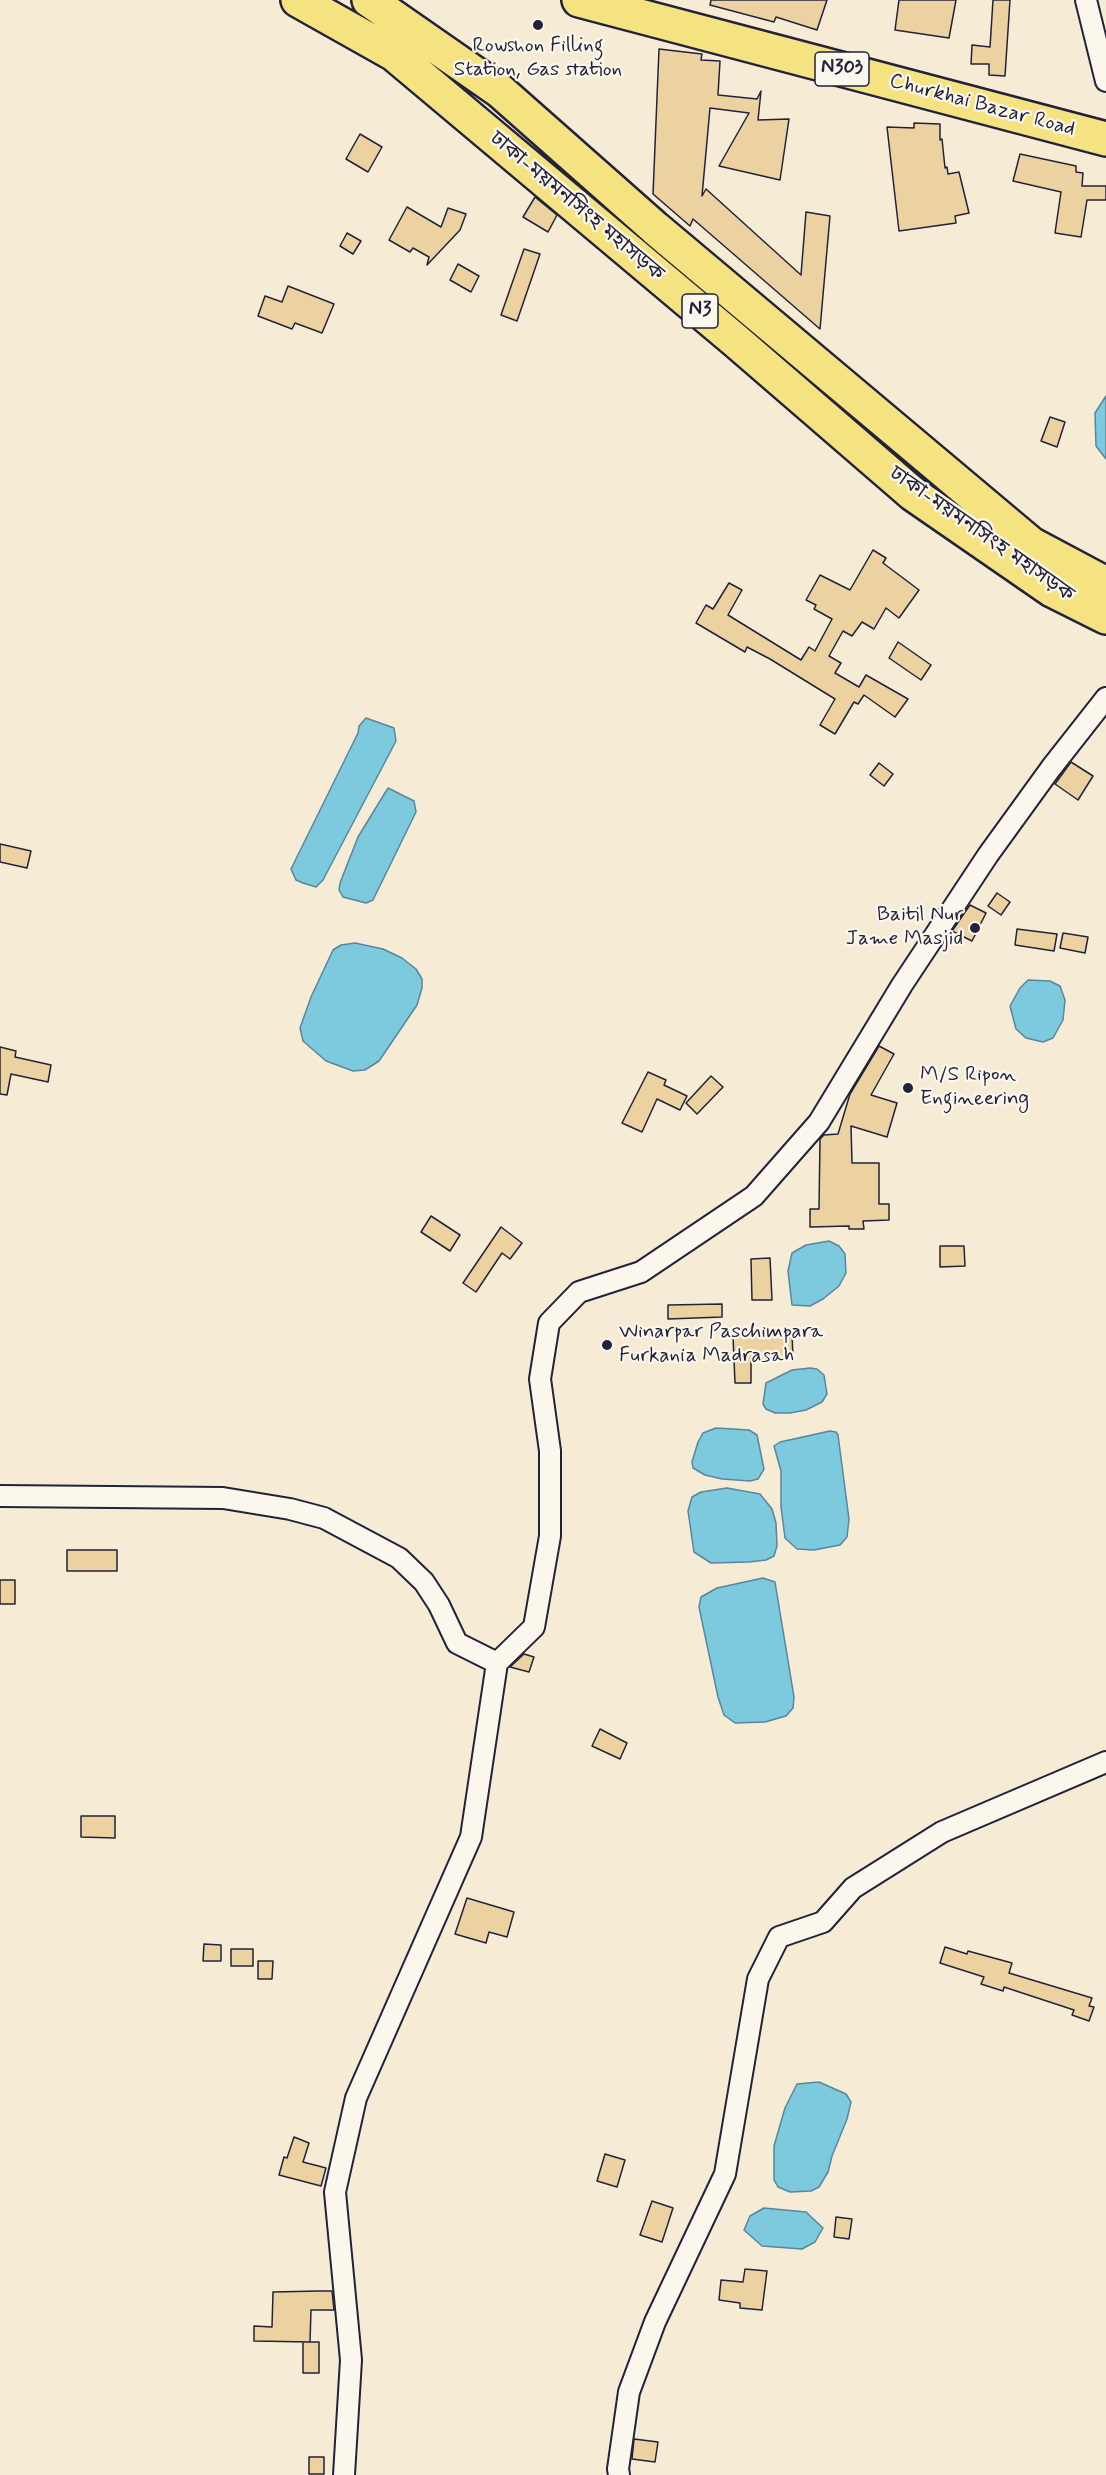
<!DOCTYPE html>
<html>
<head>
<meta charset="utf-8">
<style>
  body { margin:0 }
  canvas { display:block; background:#f6ecd6 }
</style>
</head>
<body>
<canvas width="1106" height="2475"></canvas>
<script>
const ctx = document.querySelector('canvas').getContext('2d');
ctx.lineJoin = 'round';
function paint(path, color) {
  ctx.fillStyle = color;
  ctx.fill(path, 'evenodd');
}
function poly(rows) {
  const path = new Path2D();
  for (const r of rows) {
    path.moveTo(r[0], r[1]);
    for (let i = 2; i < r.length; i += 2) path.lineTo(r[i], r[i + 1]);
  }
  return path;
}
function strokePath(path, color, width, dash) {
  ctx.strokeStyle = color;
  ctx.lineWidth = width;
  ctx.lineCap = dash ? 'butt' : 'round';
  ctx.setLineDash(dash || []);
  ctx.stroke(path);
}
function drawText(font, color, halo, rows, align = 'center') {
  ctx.font = font + ' Mynerve,"Noto Sans Bengali",sans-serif';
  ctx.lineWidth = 4.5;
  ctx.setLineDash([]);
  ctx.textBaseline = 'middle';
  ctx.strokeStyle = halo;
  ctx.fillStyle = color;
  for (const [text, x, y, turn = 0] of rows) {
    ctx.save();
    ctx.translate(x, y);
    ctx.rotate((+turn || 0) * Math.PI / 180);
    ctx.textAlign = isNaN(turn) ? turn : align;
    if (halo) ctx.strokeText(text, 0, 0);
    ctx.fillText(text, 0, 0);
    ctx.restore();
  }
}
const water = poly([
  [1106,396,1106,459,1096,446,1095,413,1106,396],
  [366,718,394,728,396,741,323,880,316,887,303,883,296,880,291,869,358,733,359,726,366,718],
  [388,788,414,801,416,812,373,900,366,903,343,897,339,890,340,883,358,837,388,788],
  [355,943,383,949,402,958,416,969,422,979,422,988,417,1005,379,1061,365,1070,353,1071,326,1061,303,1041,300,1028,311,997,333,950,341,945,355,943],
  [1028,980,1050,981,1060,986,1065,1000,1063,1020,1053,1038,1043,1042,1026,1038,1016,1029,1010,1006,1020,988,1028,980],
  [829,1241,839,1246,845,1254,846,1273,839,1286,823,1299,810,1306,792,1305,788,1271,792,1253,806,1245,829,1241],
  [810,1368,817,1369,824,1375,827,1394,822,1402,806,1410,790,1413,775,1413,766,1409,763,1404,766,1383,792,1370,810,1368],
  [716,1428,749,1430,757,1435,764,1469,758,1479,750,1481,722,1479,705,1475,693,1468,692,1462,698,1442,703,1433,716,1428],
  [830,1431,836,1432,838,1435,849,1519,847,1537,840,1545,814,1550,797,1549,785,1538,781,1507,781,1471,774,1446,780,1442,830,1431],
  [727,1488,760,1494,772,1509,776,1523,777,1546,774,1556,766,1560,749,1562,711,1563,694,1552,688,1511,692,1497,701,1492,727,1488],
  [763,1578,775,1582,794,1697,793,1708,786,1716,765,1722,735,1723,724,1715,718,1697,699,1607,701,1597,717,1588,763,1578],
  [819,2082,846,2094,851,2102,847,2119,832,2156,828,2172,819,2187,811,2191,790,2192,778,2187,774,2180,774,2146,785,2108,797,2084,819,2082],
  [764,2208,806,2212,823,2228,815,2242,802,2249,762,2246,744,2230,750,2216,764,2208]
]);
const building = poly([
  [711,0,827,0,817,30,776,17,774,22,710,5,711,0],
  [899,0,956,0,949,38,895,30,899,0],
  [993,0,1010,0,1005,76,989,75,989,64,971,64,972,45,990,47,993,0],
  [659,49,702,54,701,60,720,61,718,95,757,99,761,91,758,120,789,119,780,180,719,166,749,113,710,108,702,196,706,189,801,275,806,212,830,216,820,329,693,219,690,226,653,194,659,49],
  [914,123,940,124,940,140,942,139,945,168,947,167,948,174,959,172,969,213,955,216,956,223,899,231,887,127,914,128,914,123],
  [360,134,382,147,368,172,346,159,360,134],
  [1020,154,1076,166,1076,172,1083,173,1082,186,1106,186,1106,200,1087,200,1081,237,1055,233,1061,192,1013,181,1020,154],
  [535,197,557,215,548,232,523,217,535,197],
  [407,207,441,227,448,208,466,214,460,230,427,265,429,257,413,248,410,252,389,240,407,207],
  [347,233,361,241,353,254,340,246,347,233],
  [524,249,540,254,517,321,501,315,524,249],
  [458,264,479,276,471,292,450,280,458,264],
  [288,286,334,304,322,333,295,323,292,329,258,316,265,296,282,302,288,286],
  [1050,417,1065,422,1057,447,1041,441,1050,417],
  [873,550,886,558,883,563,919,590,899,618,886,608,874,629,862,622,852,636,843,631,829,656,841,663,835,673,859,687,866,675,908,699,895,717,864,695,858,704,854,702,835,734,820,725,835,699,770,659,747,647,745,652,696,623,706,605,713,609,729,583,742,590,728,615,801,660,809,647,815,651,832,619,814,609,816,605,806,600,820,575,850,590,873,550],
  [898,642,931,665,921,680,889,658,898,642],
  [1071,762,1093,776,1078,800,1055,784,1071,762],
  [879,763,893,774,884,786,870,775,879,763],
  [0,844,31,851,27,868,0,862,0,844],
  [997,893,1010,902,1001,915,988,906,997,893],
  [970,905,986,913,972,941,952,931,970,905],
  [1017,929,1057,934,1054,951,1015,945,1017,929],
  [1063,933,1088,937,1085,953,1060,948,1063,933],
  [879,1046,894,1054,871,1095,897,1103,887,1137,851,1126,852,1163,879,1163,879,1204,889,1204,889,1220,863,1221,864,1229,849,1229,849,1226,810,1227,810,1209,819,1209,820,1139,824,1135,838,1134,850,1094,879,1046],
  [0,1047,16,1051,15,1057,51,1065,48,1082,11,1074,7,1095,0,1094,0,1047],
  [648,1072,666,1080,664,1085,687,1096,680,1110,657,1099,642,1132,622,1123,648,1072],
  [711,1076,723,1087,697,1114,686,1103,711,1076],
  [431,1216,460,1235,450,1251,421,1232,431,1216],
  [501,1227,522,1243,510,1259,502,1253,476,1292,463,1283,501,1227],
  [940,1246,964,1246,965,1266,940,1267,940,1246],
  [770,1258,772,1300,752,1300,751,1259,770,1258],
  [722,1304,722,1317,668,1319,668,1305,722,1304],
  [792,1334,793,1358,751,1360,751,1383,735,1383,733,1336,792,1334],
  [67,1550,117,1550,117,1571,67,1571,67,1550],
  [0,1580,15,1580,15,1604,0,1604,0,1580],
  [524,1654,534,1657,529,1672,510,1667,524,1654],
  [600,1729,627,1743,620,1759,592,1746,600,1729],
  [81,1816,115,1816,115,1838,81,1837,81,1816],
  [467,1898,514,1912,507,1937,489,1932,486,1943,455,1934,467,1898],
  [204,1944,221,1945,221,1961,203,1961,204,1944],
  [945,1947,967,1954,968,1951,1012,1963,1009,1973,1092,1998,1089,2006,1094,2007,1089,2021,1072,2015,1074,2010,1004,1987,1003,1991,981,1984,984,1977,940,1963,945,1947],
  [231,1949,253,1949,253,1966,231,1966,231,1949],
  [258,1961,273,1961,272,1979,258,1979,258,1961],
  [294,2137,309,2143,303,2162,326,2168,321,2186,279,2175,284,2157,287,2158,294,2137],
  [605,2154,625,2160,617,2187,597,2181,605,2154],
  [652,2201,673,2208,662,2242,640,2235,652,2201],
  [836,2217,852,2219,849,2239,834,2237,836,2217],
  [745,2269,767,2271,762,2310,740,2308,740,2303,719,2300,721,2280,743,2282,745,2269],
  [318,2291,332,2291,334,2310,311,2310,310,2342,254,2341,254,2326,272,2327,273,2292,318,2291],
  [303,2342,319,2342,319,2373,303,2373,303,2342],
  [634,2439,658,2442,655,2462,632,2459,634,2439],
  [309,2457,324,2457,324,2474,309,2474,309,2457]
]);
const minor = poly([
  [1086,0,1106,81],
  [0,1496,223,1498,290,1509,324,1518,399,1558,424,1582,439,1605,457,1643,497,1663,534,1627,550,1536,550,1451,540,1379,549,1323,579,1292,641,1272,754,1196,819,1122,902,985,988,855,1051,768,1106,698],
  [344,2475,351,2360,335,2192,356,2098,471,1837,497,1663],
  [619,2475,618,2469,629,2392,655,2322,725,2174,758,1979,779,1937,823,1922,853,1888,942,1832,1106,1762]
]);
const trunk = poly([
  [298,0,394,54,736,341,913,494,1052,590,1106,617],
  [369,0,500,91,655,228,1031,544,1106,584],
  [579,0,1106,139]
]);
const markers = [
  [538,25,6,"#22223b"],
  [975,928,6,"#22223b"],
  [908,1088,6,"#22223b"],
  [607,1345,6,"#22223b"]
];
const shields = [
  [842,69,54],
  [700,311,36]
];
const shieldNames = [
  ["N303",842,69],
  ["N3",700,311]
];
const poiNames = [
  ["Rowshon Filling",538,47,"center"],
  ["Station, Gas station",538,71,"center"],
  ["Baitil Nur",963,916,"right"],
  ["Jame Masjid",963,940,"right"],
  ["M/S Ripon",920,1076],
  ["Engineering",920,1100],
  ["Winarpar Paschimpara",619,1333],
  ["Furkania Madrasah",619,1357]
];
const streetNames = [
  ["Churkhai Bazar Road",982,106,15],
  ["ঢাকা-ময়মনসিংহ মহাসড়ক",576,207,40],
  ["ঢাকা-ময়মনসিংহ মহাসড়ক",981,535,35]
];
paint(water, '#7dc9dd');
strokePath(water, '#59869c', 1.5);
paint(building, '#ecd2a1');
strokePath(building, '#22223b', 1.5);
strokePath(minor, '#22223b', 24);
strokePath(trunk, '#22223b', 38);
strokePath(minor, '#fbf7ec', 20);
strokePath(trunk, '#f5e382', 33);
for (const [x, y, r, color] of markers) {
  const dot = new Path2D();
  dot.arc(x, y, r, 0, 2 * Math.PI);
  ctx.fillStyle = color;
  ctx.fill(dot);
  strokePath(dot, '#fbf7ec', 2);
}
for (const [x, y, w] of shields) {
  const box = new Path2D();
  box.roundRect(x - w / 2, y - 17, w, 34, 4.5);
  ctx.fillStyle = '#fbf7ec';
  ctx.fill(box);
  strokePath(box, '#22223b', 1.5);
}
drawText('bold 20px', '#22223b', null, shieldNames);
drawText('21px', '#22223b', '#fbf7ec', poiNames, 'left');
drawText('21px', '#22223b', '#fbf7ec', streetNames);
</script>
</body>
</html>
